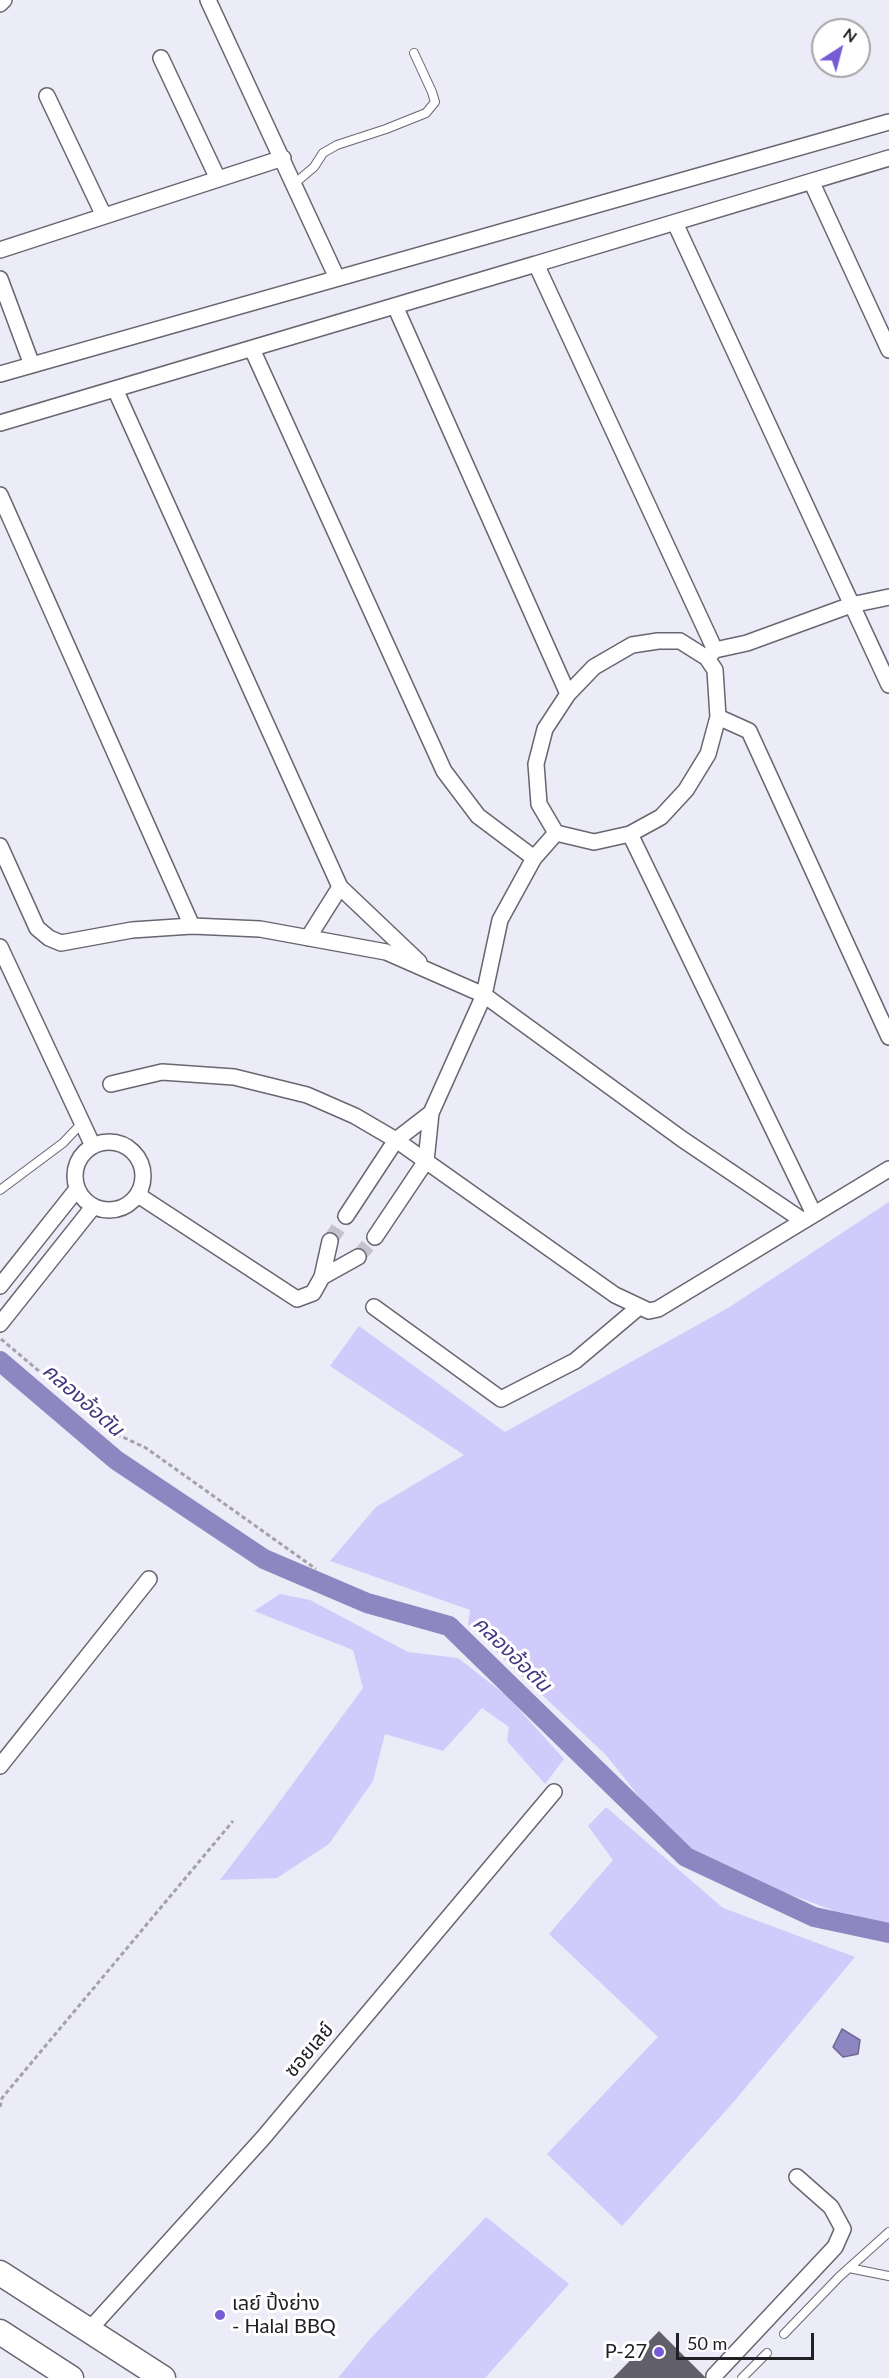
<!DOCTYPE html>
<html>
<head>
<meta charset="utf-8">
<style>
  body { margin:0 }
  #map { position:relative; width:889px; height:2378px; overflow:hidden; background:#ecebf8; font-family:Lato,sans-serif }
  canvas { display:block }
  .north { position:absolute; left:811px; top:18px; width:60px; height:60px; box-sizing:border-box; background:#fff; border:2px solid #a6a6a8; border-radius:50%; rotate:36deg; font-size:16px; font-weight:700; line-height:24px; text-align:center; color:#212025 }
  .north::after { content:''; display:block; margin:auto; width:21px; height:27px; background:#765bd5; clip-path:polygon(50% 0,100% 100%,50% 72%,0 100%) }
  .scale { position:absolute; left:676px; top:2333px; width:138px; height:27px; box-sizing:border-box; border:3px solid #212025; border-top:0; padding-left:8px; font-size:18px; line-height:21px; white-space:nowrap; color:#212025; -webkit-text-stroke:4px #fff; paint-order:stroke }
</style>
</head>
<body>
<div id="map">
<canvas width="889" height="2378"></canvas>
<div class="north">N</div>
<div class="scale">50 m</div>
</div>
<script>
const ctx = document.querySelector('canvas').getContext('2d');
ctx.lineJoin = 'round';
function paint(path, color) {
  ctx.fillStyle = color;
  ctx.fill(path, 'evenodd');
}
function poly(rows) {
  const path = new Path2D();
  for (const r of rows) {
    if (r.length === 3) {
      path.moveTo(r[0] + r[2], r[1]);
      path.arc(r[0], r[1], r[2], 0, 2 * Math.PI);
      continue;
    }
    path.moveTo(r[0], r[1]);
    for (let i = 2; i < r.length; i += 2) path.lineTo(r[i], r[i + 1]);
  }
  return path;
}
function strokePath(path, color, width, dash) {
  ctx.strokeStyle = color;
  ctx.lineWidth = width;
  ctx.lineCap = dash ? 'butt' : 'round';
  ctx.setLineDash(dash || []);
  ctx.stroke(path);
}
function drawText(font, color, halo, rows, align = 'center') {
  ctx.font = font + ' Lato,"Noto Sans Thai",sans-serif';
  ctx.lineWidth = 6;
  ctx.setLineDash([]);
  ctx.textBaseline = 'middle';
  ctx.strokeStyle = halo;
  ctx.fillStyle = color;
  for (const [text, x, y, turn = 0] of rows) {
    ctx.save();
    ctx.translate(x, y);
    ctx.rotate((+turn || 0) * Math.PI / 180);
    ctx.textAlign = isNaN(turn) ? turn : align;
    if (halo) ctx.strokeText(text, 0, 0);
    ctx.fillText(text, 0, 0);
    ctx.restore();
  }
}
const green = poly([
  [889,1202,889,1923,835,1911,756,1882,683,1846,652,1813,606,1755,468,1625,470,1610,330,1561,376,1507,464,1455,330,1366,359,1326,505,1432,728,1308],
  [280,1594,310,1600,408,1652,458,1658,507,1696,564,1759,545,1784,507,1741,509,1727,482,1708,443,1751,385,1734,373,1781,329,1844,277,1878,220,1880,272,1812,363,1688,353,1650,254,1611],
  [606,1807,723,1908,855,1957,731,2105,622,2226,547,2154,658,2037,549,1934,613,1860,588,1826],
  [486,2217,569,2284,485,2378,338,2378,370,2339]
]);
const water = poly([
  [842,2029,860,2040,858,2054,843,2057,833,2047,842,2029]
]);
const canal = poly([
  [0,1361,116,1460,264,1559,367,1603,449,1626,686,1857,814,1917,889,1933]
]);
const building = poly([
  [659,2331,705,2377,705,2378,613,2378]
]);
const minorTunnel = poly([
  [330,1241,346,1216],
  [358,1257,375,1237]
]);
const path = poly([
  [1,1339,110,1431,146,1448,316,1569],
  [0,2107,2,2098,233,1821]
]);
const service = poly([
  [294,184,314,167,323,153,337,145,386,129,426,113,435,102,432,92,414,53],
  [0,1190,63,1143,82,1123],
  [849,2268,889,2276],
  [784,2334,839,2277,889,2232],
  [742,2378,767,2353]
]);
const minor = poly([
  [208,0,337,278],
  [0,4,4,0],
  [161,58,218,179],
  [47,96,104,216],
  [812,183,889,350],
  [675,223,889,685],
  [0,250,283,158],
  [0,279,32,365],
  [395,306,568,694],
  [252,349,444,771,478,816,534,858,500,920,484,995,431,1113,426,1161,375,1237],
  [0,374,889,122],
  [115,389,340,887,419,962],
  [0,423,536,264],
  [0,495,192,926],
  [658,641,680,641,707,658,715,670,718,717,708,754,686,790,661,817,630,834,594,842,556,833,539,804,536,764,545,729,568,694,594,667,632,645,658,641],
  [715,650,536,264,889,158],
  [708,657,715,650,747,643,851,605,889,597],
  [718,717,749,731,889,1037],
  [630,834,814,1214],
  [0,846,37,928,49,938,61,943,132,930,192,926,260,929,386,952,484,995,682,1139,802,1220],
  [534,858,556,833],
  [308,938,340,887],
  [0,947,93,1146],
  [111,1084,162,1072,234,1077,307,1095,355,1116,396,1140,615,1295,649,1311,658,1309,889,1169],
  [109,1176,34],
  [138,1195,297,1299,313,1293,322,1277,330,1241],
  [346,1216,396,1140,431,1113],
  [322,1277,358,1257],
  [0,1286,77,1189],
  [374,1307,501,1399,575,1361,639,1307],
  [0,1324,93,1207],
  [0,1766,149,1579],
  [89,2330,263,2138,554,1792],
  [714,2376,835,2247,843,2229,831,2207,797,2177]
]);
const primary = poly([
  [0,2273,163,2378],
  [0,2332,71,2378]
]);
const markers = [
  [220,2315,6,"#765bd5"],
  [659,2352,6,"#765bd5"]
];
const streetNames = [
  ["ซอยเลย์",309,2050,-50]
];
const poiNames = [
  ["เลย์ ปิ้งย่าง",232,2304],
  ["- Halal BBQ",232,2327],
  ["P-27",647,2352,"right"]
];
const waterNames = [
  ["คลองอ้อตัน",83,1400,41],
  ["คลองอ้อตัน",512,1654,44]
];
paint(green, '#d0cbfa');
paint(water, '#8e86c1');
strokePath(water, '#6d6792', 1.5);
strokePath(canal, '#8e86c1', 20);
paint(building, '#61606a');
strokePath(minorTunnel, '#c3c2ce', 15, [15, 8]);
strokePath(service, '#676671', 10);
strokePath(minor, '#676671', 18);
strokePath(primary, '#676671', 27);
strokePath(path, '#a3a2ac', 3, [4.5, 3]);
strokePath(service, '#fff', 8);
strokePath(minor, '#fff', 15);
strokePath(primary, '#fff', 24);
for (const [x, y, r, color] of markers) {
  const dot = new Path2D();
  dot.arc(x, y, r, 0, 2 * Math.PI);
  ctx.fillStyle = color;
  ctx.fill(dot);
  strokePath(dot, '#fff', 2);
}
drawText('20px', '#212025', '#fff', streetNames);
drawText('20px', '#212025', '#fff', poiNames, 'left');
drawText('italic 21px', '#473780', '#fff', waterNames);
</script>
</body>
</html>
